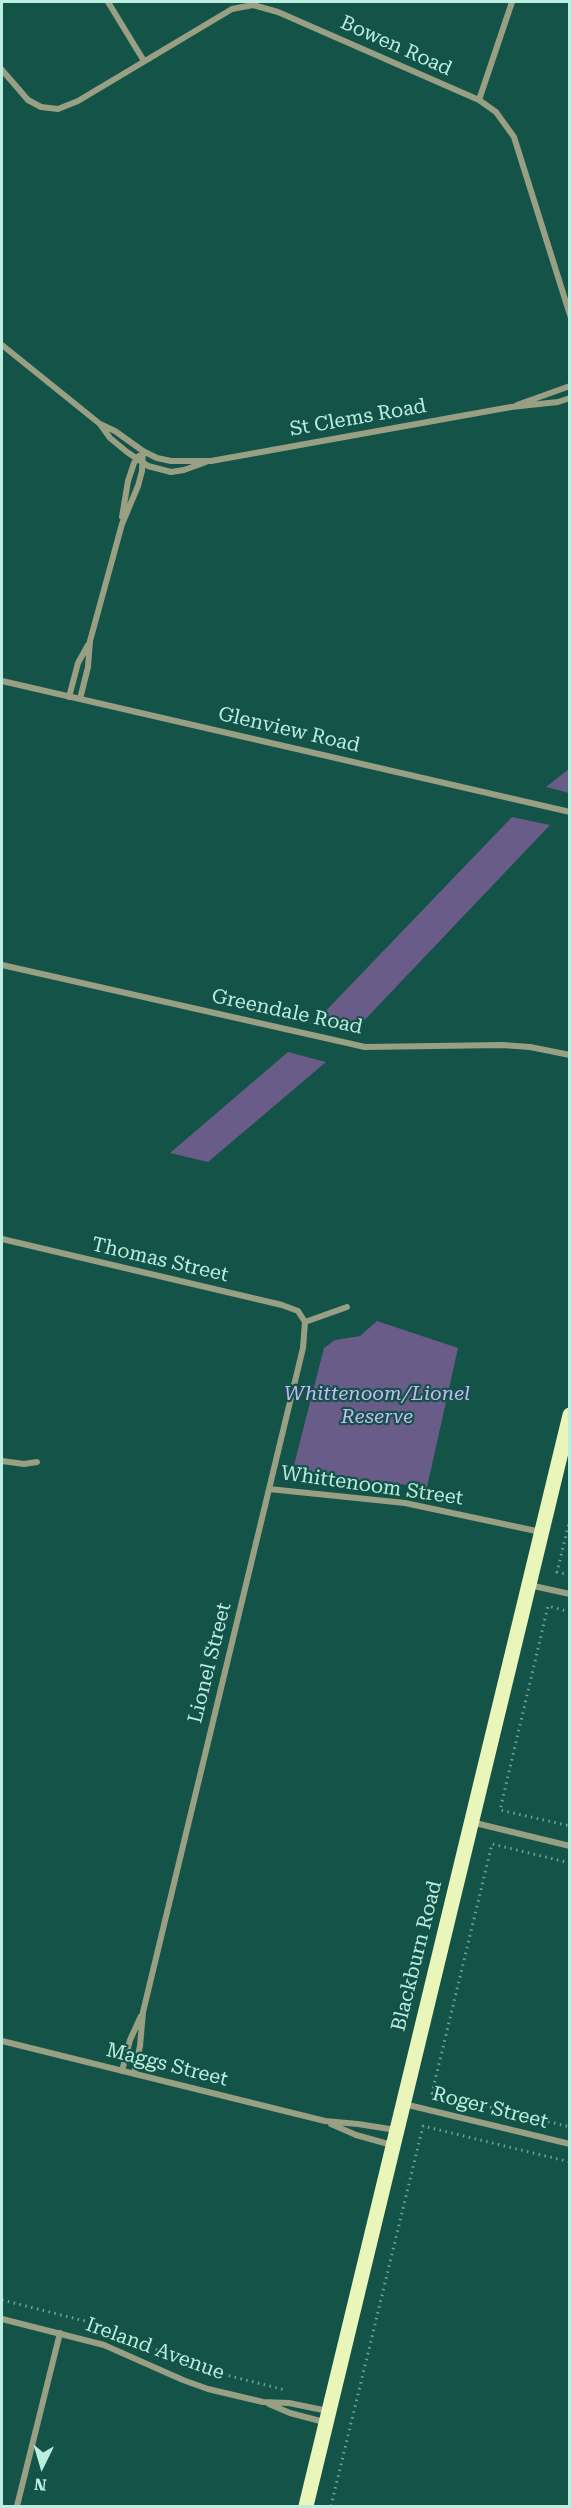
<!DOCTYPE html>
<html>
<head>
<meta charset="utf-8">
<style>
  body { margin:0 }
  #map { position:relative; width:571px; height:2508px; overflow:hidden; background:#145347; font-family:"Roboto Serif",serif }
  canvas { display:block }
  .frame { position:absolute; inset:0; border:3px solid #bbede0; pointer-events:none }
  .north { position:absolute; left:12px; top:2436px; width:60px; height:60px; -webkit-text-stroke:4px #145347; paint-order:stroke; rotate:185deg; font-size:16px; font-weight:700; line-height:24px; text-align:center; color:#bbede0 }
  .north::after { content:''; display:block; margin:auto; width:21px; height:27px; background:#bbede0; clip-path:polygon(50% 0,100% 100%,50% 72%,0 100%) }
</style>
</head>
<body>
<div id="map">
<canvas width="571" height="2508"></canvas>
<div class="frame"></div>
<div class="north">N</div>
</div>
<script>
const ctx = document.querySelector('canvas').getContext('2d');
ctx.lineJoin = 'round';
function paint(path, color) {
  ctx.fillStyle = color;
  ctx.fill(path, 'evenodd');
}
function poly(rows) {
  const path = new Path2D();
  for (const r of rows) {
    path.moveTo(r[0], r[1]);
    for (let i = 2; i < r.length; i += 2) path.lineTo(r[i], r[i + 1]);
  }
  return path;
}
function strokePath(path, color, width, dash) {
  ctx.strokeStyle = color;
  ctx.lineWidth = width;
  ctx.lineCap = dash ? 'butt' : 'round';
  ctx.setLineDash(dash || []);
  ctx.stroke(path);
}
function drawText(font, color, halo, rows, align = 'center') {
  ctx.font = font + ' "Roboto Serif",serif';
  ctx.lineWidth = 4.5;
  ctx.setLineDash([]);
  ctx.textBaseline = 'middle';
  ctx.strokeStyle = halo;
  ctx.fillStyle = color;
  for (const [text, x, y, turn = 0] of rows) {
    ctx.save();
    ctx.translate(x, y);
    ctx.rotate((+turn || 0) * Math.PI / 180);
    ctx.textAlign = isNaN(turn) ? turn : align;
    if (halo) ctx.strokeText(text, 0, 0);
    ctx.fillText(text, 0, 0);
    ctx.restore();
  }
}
const green = poly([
  [569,769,569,793,546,787],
  [512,817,550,825,357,1028,318,1019],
  [288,1052,326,1062,208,1162,170,1153],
  [377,1321,458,1348,427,1487,301,1474,294,1465,324,1348,335,1340,360,1336]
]);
const path = poly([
  [570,1519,557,1572,570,1575],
  [570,1612,548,1606,500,1810,570,1826],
  [570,1863,492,1844,432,2093,570,2127],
  [2,2300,105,2326,195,2367,285,2390],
  [331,2506,423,2126,570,2162]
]);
const street = poly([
  [108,2,144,61],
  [2,70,28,100,41,107,58,109,78,101,232,9,253,5,278,12,479,100,496,112,514,137,570,315],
  [479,100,512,2],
  [2,345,100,424,110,438,127,452,148,466,171,472,184,470,206,462],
  [517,405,570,386],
  [100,424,115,431,143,451,157,458,171,461,211,461,511,407,558,402,570,398],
  [122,517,128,481,134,463,139,456],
  [2,681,570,812],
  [69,697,78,663,88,645],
  [80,699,88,667,90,641,122,524,138,486,142,471,143,451],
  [2,965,365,1047,502,1045,530,1047,570,1055],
  [2,1239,282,1305,298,1311,305,1322,303,1348,143,2012,140,2046,134,2074],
  [305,1322,347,1307],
  [2,1461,24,1464,37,1462],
  [269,1489,405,1503,541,1532],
  [529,1585,570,1594],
  [471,1822,570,1846],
  [2,2041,325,2121,358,2124,396,2130],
  [122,2071,130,2040,141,2016],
  [404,2104,570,2144],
  [331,2124,356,2135,392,2145],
  [2,2319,104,2345,183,2380,208,2389,263,2402,289,2403,328,2411],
  [269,2404,290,2413,324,2422],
  [17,2506,60,2333]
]);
const primary = poly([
  [306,2506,570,1415]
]);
const streetNames = [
  ["Bowen Road",396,46,24],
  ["St Clems Road",358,418,-10],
  ["Glenview Road",289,730,13],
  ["Greendale Road",287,1012,12],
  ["Thomas Street",160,1260,13],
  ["Whittenoom Street",372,1486,8],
  ["Lionel Street",210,1663,-76],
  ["Blackburn Road",417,1956,-76],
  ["Maggs Street",167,2065,14],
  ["Roger Street",490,2108,14],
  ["Ireland Avenue",155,2349,20]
];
const parkNames = [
  ["Whittenoom/Lionel",377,1394],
  ["Reserve",377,1417]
];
paint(green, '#695c89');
strokePath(path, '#6ca497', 3, [1.5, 4.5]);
strokePath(street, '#999f82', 6);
strokePath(primary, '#eaf6b9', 15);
drawText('20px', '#bbede0', '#145347', streetNames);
drawText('italic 20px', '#cab6fd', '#145347', parkNames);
</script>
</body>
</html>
